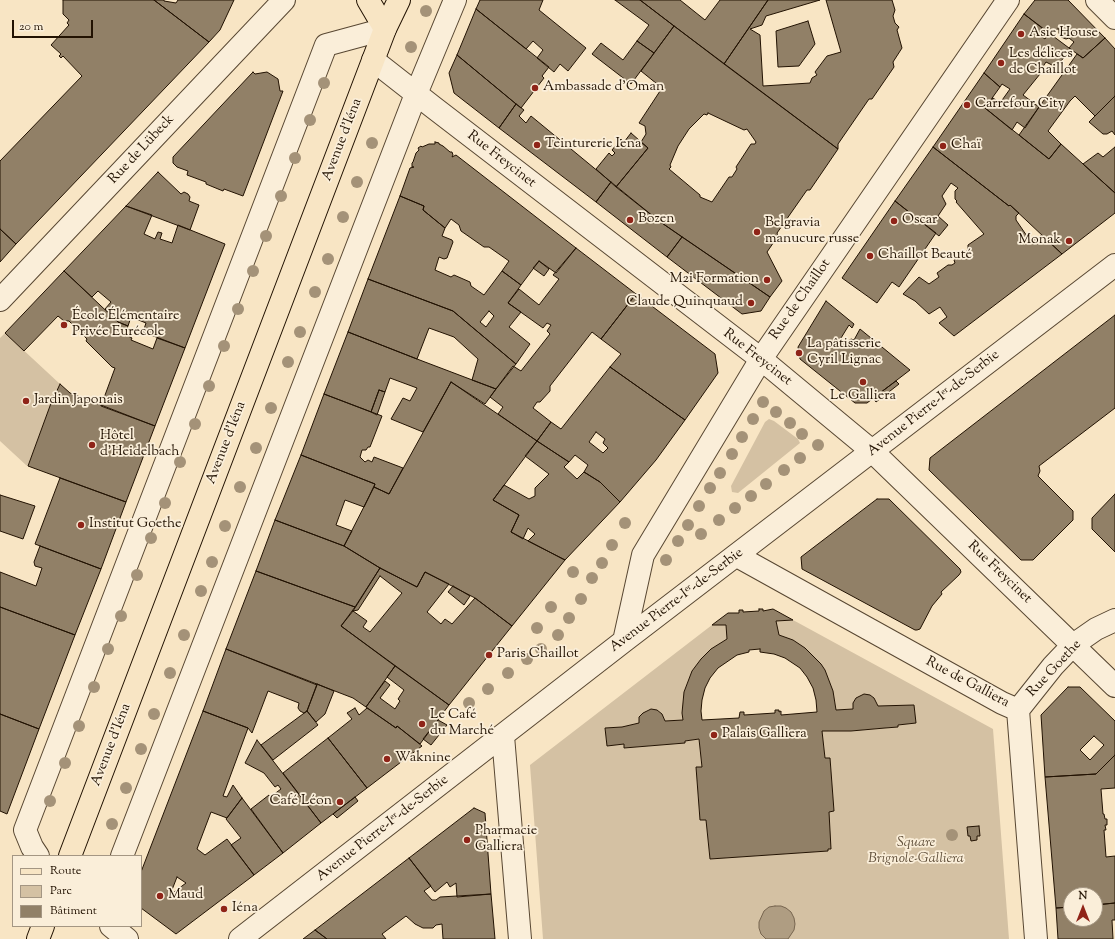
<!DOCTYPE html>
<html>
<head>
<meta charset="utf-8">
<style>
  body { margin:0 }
  #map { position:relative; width:1115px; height:939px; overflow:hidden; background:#f8e5c4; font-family:"Sorts Mill Goudy",serif }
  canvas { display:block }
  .legend { position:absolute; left:12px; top:855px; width:130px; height:72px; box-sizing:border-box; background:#faeed9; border:1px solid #a49683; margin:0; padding:5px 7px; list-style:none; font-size:12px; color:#221202 }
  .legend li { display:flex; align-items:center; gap:8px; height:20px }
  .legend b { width:20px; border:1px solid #a49683 }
  .north { position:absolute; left:1063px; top:887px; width:40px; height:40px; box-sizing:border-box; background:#faeed9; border:1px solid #a49683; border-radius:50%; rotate:0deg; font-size:11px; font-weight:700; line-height:16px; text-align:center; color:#221202 }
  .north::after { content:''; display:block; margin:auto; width:14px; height:18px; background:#8f2418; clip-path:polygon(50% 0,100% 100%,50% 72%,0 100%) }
  .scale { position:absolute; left:12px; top:20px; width:81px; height:18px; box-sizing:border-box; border:2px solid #221202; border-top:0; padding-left:5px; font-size:12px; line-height:14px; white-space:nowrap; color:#221202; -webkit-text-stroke:3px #faeed9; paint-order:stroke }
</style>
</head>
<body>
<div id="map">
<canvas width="1115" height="939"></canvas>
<ul class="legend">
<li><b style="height:5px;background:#f8e5c4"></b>Route</li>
<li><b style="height:11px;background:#d4c1a3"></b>Parc</li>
<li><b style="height:11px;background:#918067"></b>Bâtiment</li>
</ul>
<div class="north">N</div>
<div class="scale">20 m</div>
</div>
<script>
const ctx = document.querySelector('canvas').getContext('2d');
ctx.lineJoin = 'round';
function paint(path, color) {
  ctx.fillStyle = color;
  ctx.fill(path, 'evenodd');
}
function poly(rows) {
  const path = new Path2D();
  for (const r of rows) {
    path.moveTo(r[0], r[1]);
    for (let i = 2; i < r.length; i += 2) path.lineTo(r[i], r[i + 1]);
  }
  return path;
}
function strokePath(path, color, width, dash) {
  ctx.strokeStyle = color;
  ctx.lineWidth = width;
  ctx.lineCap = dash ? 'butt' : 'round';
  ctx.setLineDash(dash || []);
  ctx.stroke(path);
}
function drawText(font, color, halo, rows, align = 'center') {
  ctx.font = font + ' "Sorts Mill Goudy",serif';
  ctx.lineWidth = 3.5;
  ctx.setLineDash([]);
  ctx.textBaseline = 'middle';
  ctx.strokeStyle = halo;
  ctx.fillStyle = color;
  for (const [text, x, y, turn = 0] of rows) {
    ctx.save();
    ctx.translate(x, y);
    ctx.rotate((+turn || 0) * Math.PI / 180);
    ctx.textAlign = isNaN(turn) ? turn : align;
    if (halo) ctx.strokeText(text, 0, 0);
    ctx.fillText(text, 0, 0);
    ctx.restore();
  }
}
const green = poly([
  [5,333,60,384,55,395,54,395,28,466,26,465,0,441,0,338],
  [769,419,774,421,798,439,800,443,738,493,732,492,731,486,765,422],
  [793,620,993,729,1009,939,543,939,530,765,712,625,726,625,727,639,711,649,701,659,692,671,684,692,682,713,683,720,665,721,662,714,657,710,651,709,648,710,643,713,639,717,639,723,622,727,605,728,607,746,624,744,625,748,685,743,685,741,699,739,702,767,696,767,700,820,706,820,710,859,828,851,829,812,834,811,830,758,825,758,822,731,851,731,885,728,898,727,898,725,916,723,914,705,878,706,874,698,872,696,864,694,856,698,853,703,853,709,836,710,833,691,825,670,821,664,805,648,793,640,779,635,776,621]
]);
const water = poly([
  [775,906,781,906,786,908,791,912,794,918,795,924,794,930,788,939,766,939,761,934,759,928,759,922,764,911,769,907,775,906]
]);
const building = poly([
  [63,0,154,0,209,42,16,244,0,229,0,161,82,76,63,56,61,58,59,56,61,54,51,45,69,25,67,23,69,20,63,14,63,0],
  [154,0,164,0,164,1,176,3,178,0,234,0,220,30,209,42,154,0],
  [480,0,543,0,539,10,586,48,568,71,560,64,554,72,537,58,543,50,533,41,526,49,476,9,480,0],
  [615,0,640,0,674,26,654,53,637,41,649,25,615,0],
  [640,0,680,0,705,20,720,0,768,0,724,64,640,0],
  [768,0,820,0,766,16,762,25,750,29,760,35,763,86,810,83,812,78,817,75,815,72,827,56,841,52,826,0,892,0,895,10,893,16,895,23,899,27,897,30,902,48,893,62,894,67,872,99,869,99,838,144,838,149,724,64,768,0],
  [1035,0,1068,0,1105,38,1083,58,1069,48,1074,42,1069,38,1066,39,1061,37,1059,33,1059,29,1057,29,1052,35,1024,14,1035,0],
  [476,9,549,67,542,76,544,78,521,108,457,55,476,9],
  [1024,14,1042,28,1038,34,1045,39,1049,33,1073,51,1069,57,1066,55,1056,67,1046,62,1040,71,1040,74,1023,95,1039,107,1025,128,1017,122,1012,130,985,108,993,98,1000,103,1010,89,1002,84,1000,87,984,73,1024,14],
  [808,21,815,44,799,66,778,67,776,31,808,21],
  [674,26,838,149,810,190,807,190,777,233,778,236,767,252,782,281,770,297,659,221,616,187,648,148,641,142,646,134,645,126,639,123,662,88,641,71,674,26],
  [708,113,744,130,747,129,756,142,755,144,751,144,736,167,737,169,732,177,729,177,712,202,700,197,700,195,669,169,671,167,670,165,678,146,689,129,704,114,707,115,708,113],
  [1105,38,1115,49,1115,96,1095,116,1075,96,1070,101,1048,131,1061,144,1049,159,1019,135,1077,54,1083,58,1105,38],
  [637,41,654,53,631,84,592,54,601,43,623,60,637,41],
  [457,55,516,104,499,128,454,93,449,73,457,55],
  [253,72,255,74,267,72,278,79,280,91,283,91,243,196,224,189,223,191,206,184,206,182,187,175,188,171,177,167,173,163,173,157,253,72],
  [984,73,1000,87,985,108,1049,159,1061,144,1115,193,1115,213,1062,254,1010,205,1009,206,933,147,984,73],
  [1115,96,1115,135,1112,131,1107,134,1103,134,1089,122,1115,96],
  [516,104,524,110,519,116,526,123,531,116,611,182,596,202,499,128,516,104],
  [631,133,648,148,616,187,596,169,609,153,612,156,615,153,612,150,621,139,624,142,631,133],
  [435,142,439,143,439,144,443,146,450,152,452,152,453,155,452,157,456,155,576,248,556,273,539,261,521,285,502,271,509,261,489,247,484,247,461,231,459,225,451,219,445,228,423,210,424,206,400,196,410,168,414,167,412,167,412,163,413,162,416,153,419,150,418,148,421,146,422,147,429,144,435,144,435,142],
  [933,147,1009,206,1010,205,1019,213,1016,216,1016,220,1031,242,1042,235,1062,254,954,336,939,323,947,317,940,307,929,314,915,301,903,294,919,277,929,284,939,277,937,273,948,265,952,265,955,263,954,260,968,250,968,245,984,234,956,202,957,201,955,199,955,191,958,188,951,183,942,196,946,204,938,216,948,225,939,236,895,201,933,147],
  [1115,147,1115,193,1083,164,1098,153,1103,157,1115,147],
  [158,172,181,194,184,192,188,194,190,197,189,201,199,205,190,230,126,206,158,172],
  [611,182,659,221,682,237,667,257,596,202,611,182],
  [400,196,424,206,423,210,445,228,442,236,452,240,453,242,447,258,444,259,439,257,435,270,451,277,454,275,470,282,471,286,484,295,502,271,521,285,508,303,521,312,509,327,530,344,516,364,453,311,368,279,400,196],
  [489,311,494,316,486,327,480,322,489,311],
  [895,201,936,233,899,287,892,282,877,303,842,278,895,201],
  [126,206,152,215,144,234,155,239,158,232,162,233,160,239,172,243,178,225,225,244,185,348,143,332,146,323,131,317,128,326,118,322,105,309,111,302,98,291,92,297,64,271,126,206],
  [0,229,16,244,0,262,0,229],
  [682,237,770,297,761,311,742,314,667,257,682,237],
  [576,248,636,294,601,339,592,332,550,386,550,391,540,402,537,402,533,408,551,422,537,441,498,414,503,407,490,397,513,366,521,371,550,334,547,331,551,325,547,323,543,328,508,303,519,289,539,305,559,279,553,275,576,248],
  [539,261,549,269,544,276,533,268,539,261],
  [64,271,118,322,128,326,124,334,132,338,131,340,153,349,157,338,185,348,155,426,101,406,115,368,112,367,86,341,87,339,69,321,64,321,58,316,24,351,5,333,64,271],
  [368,279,453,311,516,364,496,389,472,380,478,359,454,337,429,328,417,359,348,332,368,279],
  [636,294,715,354,718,373,685,420,610,367,621,354,601,339,636,294],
  [826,301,854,324,852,328,849,325,841,338,843,341,843,345,851,339,854,340,860,329,910,370,867,403,855,403,800,359,798,347,826,301],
  [1115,315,1115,408,1039,466,1040,471,1038,476,1073,511,1073,520,1033,560,1021,560,929,470,930,458,1115,315],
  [348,332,417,359,496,389,485,404,451,382,423,432,391,419,403,398,410,401,417,388,390,378,385,392,379,390,371,412,324,394,348,332],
  [610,367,685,420,656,460,620,502,600,482,584,472,588,465,575,455,569,462,537,441,551,422,561,429,610,367],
  [596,432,605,439,603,443,608,448,603,453,589,442,596,432],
  [896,381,899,384,876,402,873,398,896,381],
  [451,382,537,441,493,500,519,515,511,532,565,560,512,626,475,598,425,572,417,587,380,568,344,546,374,487,389,494,451,382],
  [60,384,70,393,155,426,126,502,28,466,54,395,55,395,60,384],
  [379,390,385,392,377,415,371,412,379,390],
  [324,394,382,416,370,447,368,447,366,450,362,450,360,457,365,462,368,460,372,462,374,457,403,468,389,494,374,487,375,484,301,455,324,394],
  [537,441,569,462,564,467,577,479,584,472,600,482,620,502,565,560,528,541,535,534,528,528,523,539,511,532,519,515,493,500,504,485,529,499,535,496,535,488,549,474,525,456,537,441],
  [301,455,375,484,364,507,345,500,336,525,352,531,344,546,275,520,301,455],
  [60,478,126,502,101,569,35,544,60,478],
  [1115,494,1115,552,1092,529,1092,518,1115,494],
  [0,495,35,506,23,539,0,531,0,495],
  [877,499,889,499,960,569,961,572,959,575,941,592,942,594,932,606,920,629,917,630,915,630,802,569,801,557,877,499],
  [275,520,344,546,380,568,355,607,256,571,275,520],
  [40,546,101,569,75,635,0,607,0,572,36,586,42,568,35,566,34,562,40,546],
  [380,568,417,587,425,572,449,584,427,612,441,624,445,619,452,624,475,598,512,626,449,705,341,626,353,611,380,568],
  [380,576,402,593,370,632,363,627,367,621,353,611,358,610,380,576],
  [256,571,355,607,341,626,395,666,366,707,353,698,226,649,256,571],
  [453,586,470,596,464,605,448,592,453,586],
  [0,607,75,635,39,729,0,714,0,607],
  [759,609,763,609,763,611,773,609,793,620,776,621,779,635,793,640,805,648,821,664,825,670,833,691,836,710,853,709,853,703,856,698,864,694,870,695,874,698,878,706,914,705,916,723,898,725,898,727,885,728,851,731,822,731,825,758,830,758,834,811,829,812,831,849,828,849,828,851,710,859,706,820,700,820,696,767,702,767,699,739,685,741,685,743,624,748,624,744,607,746,605,728,622,727,639,723,639,717,643,713,651,709,657,710,662,714,665,721,683,720,682,713,684,692,692,671,701,659,711,649,727,639,726,625,712,625,728,613,739,613,739,610,743,610,743,612,759,611,759,609],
  [760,649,760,652,774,654,785,658,800,668,807,677,813,688,816,700,817,712,781,715,781,711,779,712,779,710,775,710,775,713,744,715,744,712,740,712,739,718,702,720,701,711,702,700,705,688,710,678,718,668,737,655,749,652,749,650,760,649],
  [226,649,317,685,307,711,304,713,300,711,298,708,299,703,268,691,252,733,248,728,203,711,226,649],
  [395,666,449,705,420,744,397,726,396,728,366,707,385,681,390,685,380,698,395,709,400,701,398,699,404,690,387,677,395,666],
  [317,684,334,691,325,714,316,722,307,711,317,684],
  [1068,687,1080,687,1115,721,1115,755,1096,774,1045,777,1041,715,1068,687],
  [1094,736,1104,745,1090,760,1080,750,1094,736],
  [355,708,359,715,367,708,396,728,397,726,422,746,367,788,328,738,352,719,347,713,355,708],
  [203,711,248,728,223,796,227,797,233,785,242,798,227,818,211,812,197,849,205,855,227,839,254,875,176,934,141,908,141,872,203,711],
  [177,877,186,883,170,895,177,877],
  [307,711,318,725,273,760,261,745,307,711],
  [0,714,39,729,7,814,0,811,0,714],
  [438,720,447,725,431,745,423,739,438,720],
  [328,738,367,788,321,823,283,773,328,738],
  [257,740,321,823,283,853,251,809,269,795,270,796,272,794,273,795,281,789,278,785,275,787,264,773,245,763,257,740],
  [1115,755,1115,788,1101,789,1103,814,1104,814,1105,819,1107,819,1107,825,1105,825,1106,830,1104,830,1106,857,1115,856,1115,903,1095,905,1095,895,1071,895,1071,907,1056,908,1045,777,1096,774,1115,755],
  [355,797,358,801,337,818,333,814,355,797],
  [242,798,283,853,254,875,231,845,241,838,226,819,242,798],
  [474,808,485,813,491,894,457,897,456,883,450,887,447,882,435,892,409,858,474,808],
  [979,826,980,836,977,836,977,840,971,841,970,836,968,836,967,827,979,826],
  [409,858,431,886,424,891,432,900,436,900,440,897,491,894,495,939,443,939,442,924,436,925,433,928,423,928,415,924,406,916,382,934,386,939,327,939,315,930,409,858],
  [1115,903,1115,920,1112,920,1113,939,1058,939,1056,908,1071,907,1071,919,1095,919,1095,905,1115,903],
  [315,930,327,939,303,939,315,930]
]);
const minor = poly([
  [1097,0,1115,18],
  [373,60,433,107,761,359,872,451,1115,686],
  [0,300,284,0],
  [737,556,1002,703,1018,710,1036,939],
  [624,641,643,555,761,359,1008,0],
  [1018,710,1053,666,1073,645,1096,629,1115,620],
  [503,736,520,939],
  [38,856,32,847,25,830,326,45,385,29],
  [122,856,416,94,455,0],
  [111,926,127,939],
  [240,939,624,641,1115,265]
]);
const major = poly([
  [368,0,385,29,399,0],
  [70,856,385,29],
  [38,939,43,926]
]);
const trees = [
  [426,11],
  [411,47],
  [324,83],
  [310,120],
  [372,143],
  [295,158],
  [357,182],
  [281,196],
  [343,217],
  [266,236],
  [328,259],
  [253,271],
  [315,292],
  [238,309],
  [300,332],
  [224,346],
  [288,362],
  [209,386],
  [763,402],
  [271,408],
  [776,412],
  [753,419],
  [790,423],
  [195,424],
  [802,434],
  [742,437],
  [818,445],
  [256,448],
  [732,454],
  [800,458],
  [180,462],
  [784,470],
  [720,473],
  [766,484],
  [240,487],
  [710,488],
  [751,496],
  [165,503],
  [699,506],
  [735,508],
  [719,520],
  [625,523],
  [688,525],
  [225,526],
  [701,534],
  [151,538],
  [678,541],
  [612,545],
  [666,560],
  [212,562],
  [602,563],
  [573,572],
  [137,575],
  [592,578],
  [201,591],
  [581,599],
  [551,607],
  [121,616],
  [569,618],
  [537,628],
  [184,635],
  [558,635],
  [108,649],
  [541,649],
  [527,659],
  [170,673],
  [508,673],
  [94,687],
  [488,689],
  [469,703],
  [154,714],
  [79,726],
  [141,749],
  [65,763],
  [126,788],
  [50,801],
  [112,824],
  [952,835]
];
const markers = [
  [1021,34,4,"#8f2418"],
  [1001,63,4,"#8f2418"],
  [535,88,4,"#8f2418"],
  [967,105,4,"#8f2418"],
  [537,145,4,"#8f2418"],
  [943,146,4,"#8f2418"],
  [630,220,4,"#8f2418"],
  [894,221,4,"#8f2418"],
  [757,232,4,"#8f2418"],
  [1069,241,4,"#8f2418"],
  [870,256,4,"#8f2418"],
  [767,280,4,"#8f2418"],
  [751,303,4,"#8f2418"],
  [64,325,4,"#8f2418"],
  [799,353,4,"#8f2418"],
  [863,382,4,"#8f2418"],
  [26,401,4,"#8f2418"],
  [92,445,4,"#8f2418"],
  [81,525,4,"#8f2418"],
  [489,655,4,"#8f2418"],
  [422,724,4,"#8f2418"],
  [714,735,4,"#8f2418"],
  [387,759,4,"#8f2418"],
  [340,802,4,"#8f2418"],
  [467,840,4,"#8f2418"],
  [160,896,4,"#8f2418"],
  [224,909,4,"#8f2418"]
];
const poiNames = [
  ["Asie House",1029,34],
  ["Les délices",1009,55],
  ["de Chaillot",1009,71],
  ["Ambassade d'Oman",543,88],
  ["Carrefour City",975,105],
  ["Teinturerie Iena",545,145],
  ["Chaï",951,146],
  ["Bozen",638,220],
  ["Oscar",902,221],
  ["Belgravia",765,224],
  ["manucure russe",765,240],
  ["Monak",1061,241,"right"],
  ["Chaillot Beauté",878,256],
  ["M2i Formation",759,280,"right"],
  ["Claude Quinquaud",743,303,"right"],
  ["École Élémentaire",72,317],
  ["Privée Eurécole",72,333],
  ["La pâtisserie",807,345],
  ["Cyril Lignac",807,361],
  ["Le Galliera",863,397,"center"],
  ["Jardin Japonais",34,401],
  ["Hôtel",100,437],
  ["d'Heidelbach",100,453],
  ["Institut Goethe",89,525],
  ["Paris Chaillot",497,655],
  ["Le Café",430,716],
  ["du Marché",430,732],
  ["Palais Galliera",722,735],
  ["Waknine",395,759],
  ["Café Léon",332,802,"right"],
  ["Pharmacie",475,832],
  ["Galliera",475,848],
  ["Maud",168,896],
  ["Iéna",232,909]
];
const streetNames = [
  ["Avenue d'Iéna",343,140,-69],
  ["Rue de Lübeck",142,150,-47],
  ["Rue Freycinet",501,160,38],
  ["Rue de Chaillot",801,300,-55],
  ["Rue Freycinet",757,358,38],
  ["Avenue Pierre-Iᵉʳ-de-Serbie",934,404,-38],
  ["Avenue d'Iéna",227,443,-69],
  ["Rue Freycinet",999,573,44],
  ["Avenue Pierre-Iᵉʳ-de-Serbie",677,601,-37],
  ["Rue Goethe",1055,669,-47],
  ["Rue de Galliera",967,683,28],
  ["Avenue d'Iéna",112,745,-69],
  ["Avenue Pierre-Iᵉʳ-de-Serbie",383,829,-38]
];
const parkNames = [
  ["Square",916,844],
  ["Brignole-Galliera",916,860]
];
paint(green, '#d4c1a3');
paint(water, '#af9d82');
strokePath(water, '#77654f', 1);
paint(building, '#918067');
strokePath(building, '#221202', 1);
strokePath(minor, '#584732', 24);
strokePath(major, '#221202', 24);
strokePath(minor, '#faeed9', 22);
strokePath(major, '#f8e5c4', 22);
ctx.fillStyle = '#a49278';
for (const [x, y] of trees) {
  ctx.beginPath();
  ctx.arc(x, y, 6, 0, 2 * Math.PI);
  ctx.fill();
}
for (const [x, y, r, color] of markers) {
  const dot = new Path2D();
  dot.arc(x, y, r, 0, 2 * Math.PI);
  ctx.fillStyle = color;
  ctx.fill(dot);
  strokePath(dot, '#faeed9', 1.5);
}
drawText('14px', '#221202', '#faeed9', poiNames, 'left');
drawText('14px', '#221202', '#faeed9', streetNames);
drawText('italic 14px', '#604f3a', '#faeed9', parkNames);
</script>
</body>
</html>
